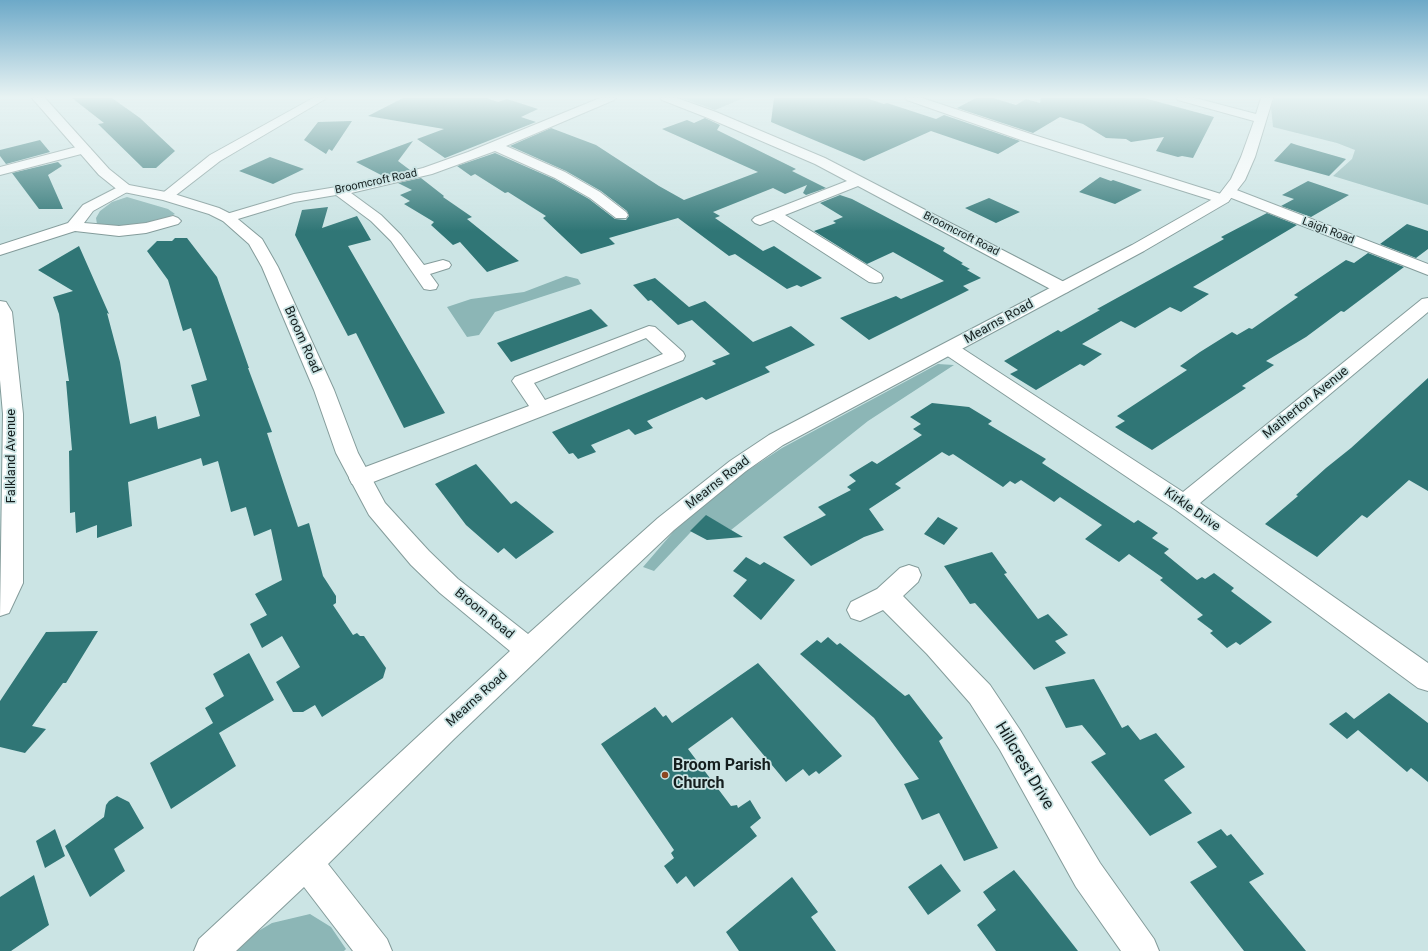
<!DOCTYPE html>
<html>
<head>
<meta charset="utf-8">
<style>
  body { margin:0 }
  canvas { display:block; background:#cbe4e4 }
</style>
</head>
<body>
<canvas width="1428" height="951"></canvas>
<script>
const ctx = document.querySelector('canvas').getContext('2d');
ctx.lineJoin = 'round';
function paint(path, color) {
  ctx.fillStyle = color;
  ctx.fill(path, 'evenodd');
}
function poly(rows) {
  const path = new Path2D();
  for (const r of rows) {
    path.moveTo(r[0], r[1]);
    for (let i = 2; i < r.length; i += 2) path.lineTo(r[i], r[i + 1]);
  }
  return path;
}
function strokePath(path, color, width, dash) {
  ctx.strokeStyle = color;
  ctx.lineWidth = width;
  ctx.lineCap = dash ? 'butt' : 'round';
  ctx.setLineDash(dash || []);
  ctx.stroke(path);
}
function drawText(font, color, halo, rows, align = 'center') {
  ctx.font = font + ' Roboto,sans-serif';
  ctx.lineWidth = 3.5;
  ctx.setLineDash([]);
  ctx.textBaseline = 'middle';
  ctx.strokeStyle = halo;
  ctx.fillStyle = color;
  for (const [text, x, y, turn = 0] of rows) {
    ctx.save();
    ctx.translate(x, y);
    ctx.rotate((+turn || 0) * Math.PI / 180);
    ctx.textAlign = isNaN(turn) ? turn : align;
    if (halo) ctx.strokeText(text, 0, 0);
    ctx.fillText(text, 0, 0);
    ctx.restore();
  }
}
const green = poly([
  [682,98,744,98,715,110],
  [1274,98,1428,98,1428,205,1333,176,1352,159,1355,150,1337,143,1273,127,1271,107],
  [127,197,168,209,175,214,155,223,135,226,112,226,97,224,96,218,100,211,112,202],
  [566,276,578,279,581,284,495,312,479,335,467,337,447,307,471,299,524,292],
  [938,364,954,365,868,421,731,530,706,516,654,571,643,567,674,531,730,482,782,448],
  [310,914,331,927,346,949,344,951,233,951,243,940,272,923]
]);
const building = poly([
  [72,98,112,98,140,118,175,151,156,168,143,168,98,124,104,123],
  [403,98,486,98,498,102,507,99,538,109,521,117,536,122,445,158,417,139,444,129,368,116],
  [774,98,866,98,884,104,887,103,936,119,944,115,1020,141,998,154,931,131,864,161,771,122],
  [976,98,993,98,1016,105,1026,99,1040,103,1041,98,1144,98,1214,117,1193,158,1182,156,1178,157,1156,151,1164,137,1131,142,1126,139,1106,138,1083,124,1060,117,1033,133,957,108],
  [705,118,720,125,717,130,796,169,792,171,826,188,806,195,803,193,807,185,785,194,773,188,713,212,720,216,715,218,763,251,774,246,822,278,801,287,797,285,787,289,735,254,729,256,678,218,609,238,615,244,581,254,543,218,546,216,508,192,505,193,475,174,471,176,457,166,495,153,554,179,589,199,615,219,626,220,629,216,627,211,601,191,566,171,510,146,551,128,596,145,659,186,684,200,758,172,662,129,687,120,694,123],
  [352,121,332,151,329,149,326,154,304,140,318,122],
  [40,140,50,152,6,164,0,156,0,150],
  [413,141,398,161,410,170,383,176,356,162],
  [1291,143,1297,145,1346,159,1329,176,1274,161],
  [270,157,304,169,273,184,239,171],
  [58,162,62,166,48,175,63,209,39,209,12,173],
  [1100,177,1111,181,1113,180,1142,190,1115,204,1079,192],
  [421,178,444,196,443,197,472,217,467,219,519,261,487,272,460,242,453,245,431,225,434,222,404,204,410,201,400,195,412,190,398,183],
  [1308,181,1349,195,1311,217,1281,206,1294,199,1282,195],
  [840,195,852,199,945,248,943,251,963,263,961,264,970,269,967,270,981,278,963,286,969,290,869,340,840,318,896,296,901,299,944,281,893,252,867,264,814,231,836,223,833,221,843,217,820,203],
  [989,198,1020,212,996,223,965,208],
  [328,207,322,228,357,216,371,240,348,246,445,413,404,428,356,333,348,336,295,235,302,210],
  [1267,213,1297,225,1193,287,1209,294,1181,312,1170,307,1135,328,1121,321,1082,344,1102,354,1084,366,1080,364,1036,390,1010,374,1018,370,1004,361,1058,330,1061,332,1100,310,1097,309,1224,239,1221,237],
  [1407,224,1428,231,1428,249,1416,258,1380,244],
  [175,238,187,238,217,277,249,368,248,368,272,432,267,433,298,527,309,523,323,576,336,596,336,603,333,605,353,635,357,633,360,636,364,636,386,668,383,678,322,717,315,705,303,712,293,712,276,682,300,667,282,636,262,648,250,624,267,615,255,594,282,580,271,529,254,536,246,507,231,512,218,461,203,466,201,458,128,482,132,526,97,538,97,525,76,533,75,512,70,513,69,451,72,450,66,381,69,381,59,314,53,297,73,291,38,270,79,246,109,314,107,313,120,362,130,424,156,416,158,429,200,416,191,385,207,380,191,328,183,331,168,280,147,251,157,241,172,241],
  [1368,253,1404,267,1344,312,1341,311,1306,337,1266,361,1274,365,1242,386,1246,388,1152,450,1115,427,1125,421,1117,416,1187,370,1180,366,1200,352,1232,332,1237,335,1249,328,1252,329,1298,297,1294,295,1346,260,1354,263],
  [655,278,689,307,705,301,753,342,791,326,815,345,765,367,770,372,706,400,702,397,647,421,653,428,635,435,629,429,591,445,596,452,578,459,573,453,569,454,552,432,716,364,712,361,730,354,692,320,678,325,651,300,648,301,633,285],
  [591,309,608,326,511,362,497,343],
  [1428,378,1428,491,1409,480,1367,518,1362,515,1317,557,1265,524,1298,496,1296,495,1326,468,1351,448],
  [932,403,969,407,992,421,988,424,1046,459,1042,463,1134,523,1138,520,1158,533,1152,538,1169,549,1164,553,1197,580,1202,577,1205,579,1214,573,1234,588,1231,591,1272,622,1240,645,1236,642,1227,648,1210,633,1213,631,1197,619,1203,615,1160,580,1163,578,1129,554,1119,562,1085,539,1102,525,1060,497,1054,502,1021,480,1015,484,1010,481,1003,487,953,454,949,456,942,452,895,484,901,488,869,509,884,530,864,537,811,566,783,537,826,515,818,507,851,490,847,487,856,481,849,475,872,461,877,464,922,435,913,429,921,424,910,417],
  [476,464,511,504,516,501,554,532,516,559,504,548,498,553,466,525,435,484],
  [706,515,743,537,707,540,690,531],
  [938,517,958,528,944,545,924,534],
  [992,552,1007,573,1004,574,1038,619,1048,614,1068,635,1055,641,1066,653,1034,670,975,603,970,604,944,566],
  [746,557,760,565,764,562,795,580,761,620,733,596,747,580,733,571],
  [98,631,66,683,63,683,32,726,46,729,25,753,0,747,0,701,46,632],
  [828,637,837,645,840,643,905,696,909,694,943,738,939,741,998,848,964,861,939,813,922,820,904,784,919,779,874,718,800,654,817,640,821,643],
  [249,653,274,700,219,733,236,766,171,809,150,763,213,723,205,708,224,696,213,674],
  [758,663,842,756,819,774,816,771,809,776,803,769,786,782,732,717,688,749,731,806,737,805,738,808,750,800,761,818,750,827,757,836,694,887,686,876,677,884,664,866,674,858,671,853,674,850,601,744,655,707,663,717,666,715,672,723],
  [1094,679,1122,728,1128,725,1140,740,1156,733,1185,767,1164,780,1192,813,1150,836,1091,762,1106,754,1082,725,1066,728,1045,687],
  [1389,693,1428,723,1428,782,1411,768,1407,772,1358,730,1347,739,1329,724,1346,712,1354,719],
  [117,796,129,802,144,828,114,849,125,871,90,897,65,846,104,817,106,805,109,801],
  [55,829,65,856,45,868,36,841],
  [1221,829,1227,836,1231,834,1264,874,1249,882,1306,951,1244,951,1190,882,1217,867,1197,842],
  [941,864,961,891,928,915,908,887],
  [1014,870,1028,887,1078,951,996,951,977,925,996,910,983,892],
  [34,875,49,925,11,951,0,951,0,897],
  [792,877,818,912,811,917,836,951,739,951,726,932]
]);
const minor = poly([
  [313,98,327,98,220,161,171,199,161,199,159,196,210,155,313,98],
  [600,98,616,98,614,100,506,146,565,172,600,192,626,212,628,215,626,218,616,218,590,198,555,178,495,151,432,174,351,193,381,215,401,235,424,265,443,260,449,262,451,265,449,268,430,274,438,285,436,289,430,290,424,289,391,241,371,221,336,195,294,202,228,222,223,221,221,218,223,215,294,194,361,183,423,168,468,152,600,98],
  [660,98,677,98,716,112,825,158,1068,284,1070,288,1068,292,1062,293,1056,292,858,186,785,215,881,274,883,278,881,282,875,283,869,282,773,220,760,225,755,223,752,220,755,217,847,181,815,164,708,118,662,100,660,98],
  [905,98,922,98,1034,135,1224,195,1222,192,1224,189,1234,189,1428,264,1428,275,1229,197,1230,199,1228,202,1218,202,1024,141,907,100,905,98],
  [84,145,91,149,89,152,0,175,0,167,84,145],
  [124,184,129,185,131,188,129,191,93,211,84,223,119,226,146,223,173,216,178,218,181,221,178,224,146,233,119,236,75,231,0,255,0,245,68,223,83,205,124,184],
  [1428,298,1428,312,1200,503,1428,663,1428,691,1418,688,1176,510,943,353,941,349,943,345,950,343,957,345,1183,492,1422,299,1428,298],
  [0,301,6,302,12,312,23,414,23,583,9,613,0,616,3,414,0,380,0,301],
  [649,326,655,327,683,352,685,356,683,360,599,394,368,484,360,486,352,484,349,478,352,472,529,406,512,381,515,377,649,326],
  [646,338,663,354,545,400,534,383,646,338],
  [909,565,918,568,921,575,918,582,903,596,990,685,1020,730,1100,863,1154,939,1159,951,1121,951,1076,887,1000,750,970,703,927,654,883,610,860,621,851,618,847,610,851,602,877,589,900,568,909,565]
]);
const tertiary = poly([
  [32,98,45,98,109,169,129,185,171,193,219,208,233,215,262,239,278,267,334,390,358,453,385,503,429,551,458,579,528,634,658,518,730,461,769,435,1132,245,1218,196,1231,179,1241,157,1254,121,1178,100,1176,98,1195,98,1256,114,1261,98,1273,98,1255,157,1245,180,1228,202,1144,251,783,445,746,471,674,530,455,738,328,864,387,939,392,951,353,951,304,887,236,951,194,951,199,939,510,651,440,593,411,565,369,515,336,453,314,390,262,267,249,244,223,221,209,214,163,200,119,191,99,175,32,98]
]);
const markers = [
  [665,775,4,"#8c4621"]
];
const farStreetnames = [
  ["Broomcroft Road",376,182,-12],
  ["Laigh Road",1328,231,21],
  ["Broomcroft Road",961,234,27]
];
const streetNames = [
  ["Mearns Road",999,322,-29],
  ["Broom Road",302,340,66],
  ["Matherton Avenue",1306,403,-39],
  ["Falkland Avenue",12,456,-90],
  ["Mearns Road",718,483,-38],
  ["Kirkle Drive",1192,510,35],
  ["Broom Road",484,614,39],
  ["Mearns Road",477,699,-42]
];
const nearPoinames = [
  ["Broom Parish",673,766],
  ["Church",673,784]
];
const nearStreetnames = [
  ["Hillcrest Drive",1024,766,59]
];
paint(green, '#8cb6b6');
paint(building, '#307676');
strokePath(minor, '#849c9b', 2);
strokePath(tertiary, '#849c9b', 2);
paint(minor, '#fff');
paint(tertiary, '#fff');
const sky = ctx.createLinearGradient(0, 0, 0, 231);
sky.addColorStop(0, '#6da9c8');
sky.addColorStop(0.42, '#e8f3f3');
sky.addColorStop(1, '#e8f3f300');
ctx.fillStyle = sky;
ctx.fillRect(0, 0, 1428, 231);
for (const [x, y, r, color] of markers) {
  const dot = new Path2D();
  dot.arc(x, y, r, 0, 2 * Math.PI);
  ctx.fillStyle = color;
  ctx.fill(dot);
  strokePath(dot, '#cbe4e4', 1.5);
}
drawText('11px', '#141e1e', '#cbe4e4', farStreetnames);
drawText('13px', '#141e1e', '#cbe4e4', streetNames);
drawText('bold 16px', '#141e1e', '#cbe4e4', nearPoinames, 'left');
drawText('16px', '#141e1e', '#cbe4e4', nearStreetnames);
</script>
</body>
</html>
